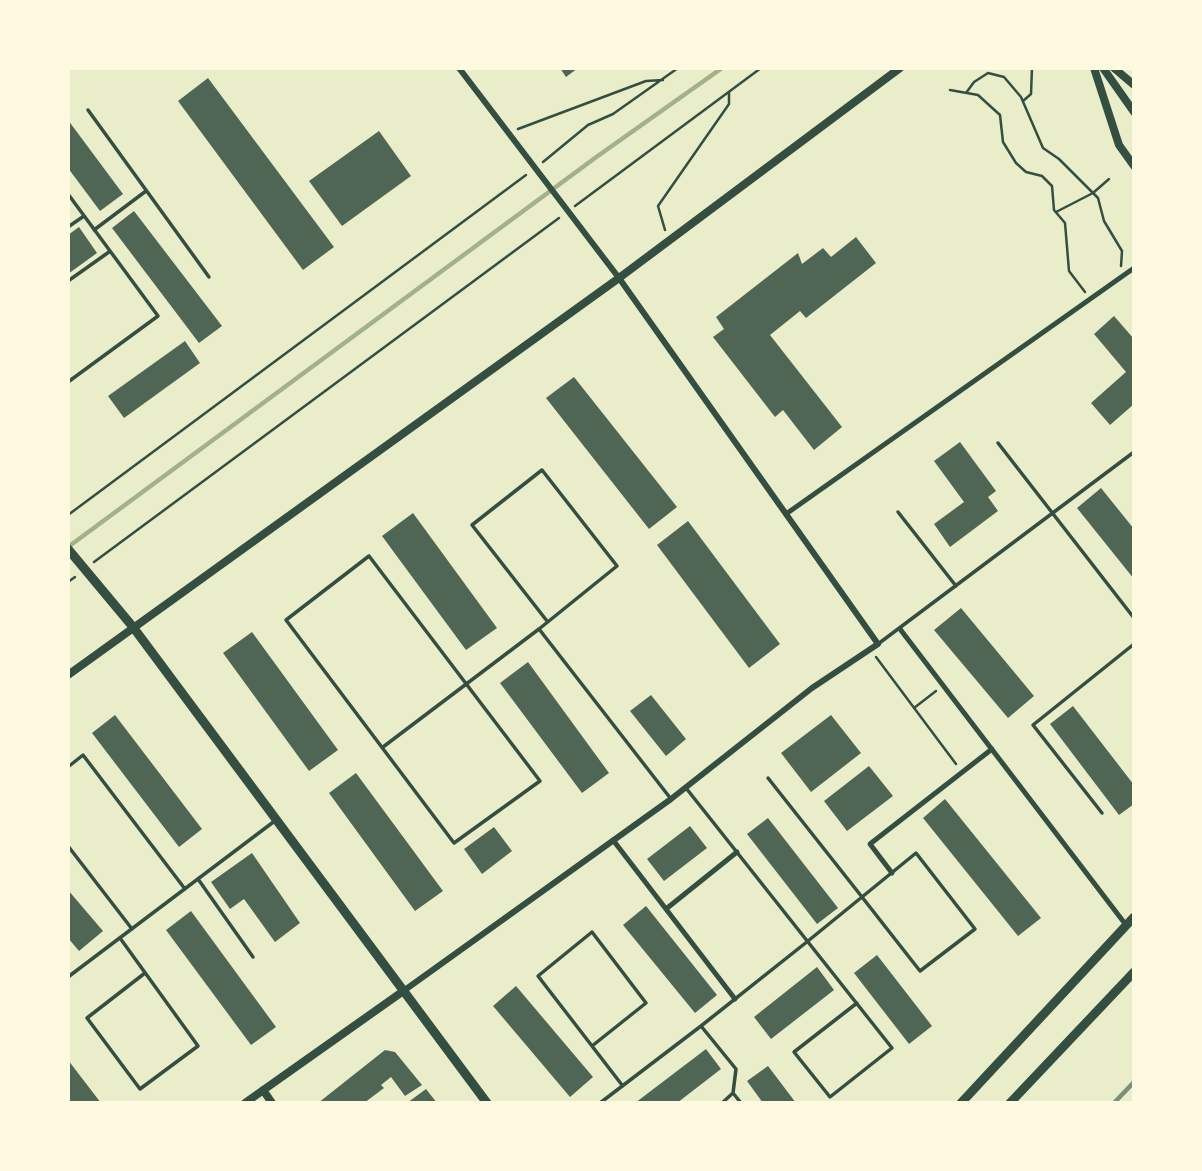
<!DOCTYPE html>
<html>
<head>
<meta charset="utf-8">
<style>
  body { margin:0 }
  #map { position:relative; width:1202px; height:1171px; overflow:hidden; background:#e9edc9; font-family:"Public Sans",sans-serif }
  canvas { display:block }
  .frame { position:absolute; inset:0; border:70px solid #fefae0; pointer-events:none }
</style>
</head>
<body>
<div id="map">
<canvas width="1202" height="1171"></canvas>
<div class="frame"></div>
</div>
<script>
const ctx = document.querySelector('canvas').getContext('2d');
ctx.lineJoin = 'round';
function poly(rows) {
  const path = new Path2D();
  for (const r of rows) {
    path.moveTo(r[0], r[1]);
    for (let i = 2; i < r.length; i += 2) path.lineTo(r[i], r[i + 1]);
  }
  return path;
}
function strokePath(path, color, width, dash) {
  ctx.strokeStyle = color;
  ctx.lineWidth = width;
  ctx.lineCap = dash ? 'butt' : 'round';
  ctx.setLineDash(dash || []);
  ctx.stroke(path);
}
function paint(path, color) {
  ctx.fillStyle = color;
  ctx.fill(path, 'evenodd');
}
const stream = poly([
  [68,547,595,158,722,68]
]);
const building = poly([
  [560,68,578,68,566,77],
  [208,78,334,247,303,270,178,101],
  [68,120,123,194,100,211,68,168],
  [379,131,411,176,342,226,309,181],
  [134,211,222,326,199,343,112,228],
  [79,227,97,253,68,274,68,235],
  [856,237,876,263,806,318,800,311,770,335,842,427,814,450,783,410,775,417,713,337,724,329,716,317,798,253,802,264,823,248,831,257],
  [1114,316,1134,339,1134,404,1110,425,1091,403,1126,372,1094,334],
  [185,341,200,363,124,418,108,396],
  [574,377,677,507,649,529,546,398],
  [960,442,996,491,988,497,998,511,950,547,934,524,964,502,934,461],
  [1101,488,1134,529,1134,579,1077,508],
  [413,513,497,628,466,650,382,536],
  [688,521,780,644,749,668,657,545],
  [961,608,1034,696,1008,718,934,630],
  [252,632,338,750,309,771,223,653],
  [528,662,609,773,582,793,500,683],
  [651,695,686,739,666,756,630,711],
  [1073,706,1134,785,1134,804,1119,815,1050,724],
  [115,715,202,829,179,847,92,733],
  [831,715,861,753,811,792,781,753],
  [869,766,893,796,847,831,824,801],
  [356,773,443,891,415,911,329,793],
  [945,799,1041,918,1018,936,923,818],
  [768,818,838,908,817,924,747,834],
  [690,826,707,848,664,881,647,859],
  [494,827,512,851,482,874,464,849],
  [252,853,300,923,275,942,244,899,230,909,211,882],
  [68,890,103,931,79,951,68,938],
  [646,906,717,995,695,1013,623,925],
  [191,911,276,1027,251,1045,166,930],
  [877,955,932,1026,909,1044,854,973],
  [817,967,834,990,771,1039,754,1017],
  [516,986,593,1077,570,1097,493,1006],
  [706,1049,721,1069,677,1103,635,1103],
  [385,1050,395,1052,422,1085,405,1096,391,1077,381,1085,384,1088,364,1103,318,1103],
  [68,1060,101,1103,68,1103],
  [768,1066,796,1103,763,1103,747,1081],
  [426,1089,437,1103,407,1103]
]);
const path = poly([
  [950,90,978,95,1000,115,1003,142,1016,163,1026,172,1042,176,1052,186,1054,210,1065,223,1069,271,1085,292],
  [966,93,974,82,988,73,1004,77,1021,97,1043,148,1059,159,1098,198,1104,221,1122,251,1121,266],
  [1023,101,1031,94,1032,68],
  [518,129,646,81,663,80],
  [543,162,588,125,613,114,678,68],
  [575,206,761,68],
  [1056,212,1093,193,1109,179],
  [665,230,658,206,729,104,729,92],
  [68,515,526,175],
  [94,562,559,218],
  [68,582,75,577],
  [876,657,956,764],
  [914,708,936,691]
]);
const service = poly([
  [88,110,209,277],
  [68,194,158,316,68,382],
  [68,227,84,216],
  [94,230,146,191],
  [68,281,109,252],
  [998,443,1134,618],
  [898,512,956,586],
  [369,556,540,781,454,843,286,620,369,556],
  [547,621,472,525,542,470,617,566,539,629,671,799],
  [878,644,1134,452],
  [383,747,539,629],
  [68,767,83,755,185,889],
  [686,788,892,1048,830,1097,794,1052,857,1003],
  [1102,813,1033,725,1134,644],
  [68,846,132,929],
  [198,879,253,957],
  [120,938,198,1046,140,1089,87,1018,145,973],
  [68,977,276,820],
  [701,1026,736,1069,733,1093,741,1103],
  [592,1046,646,1003,592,932,538,976,592,1046,622,1085],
  [600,1103,701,1026,808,941,916,853,975,929,920,971,862,897,768,778],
  [722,1103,733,1093]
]);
const pedestrian = poly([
  [786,514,1134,268],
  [900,629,1126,925],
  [613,840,735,999],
  [892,873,870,844,992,749],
  [666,909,737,852]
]);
const minor = poly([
  [402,992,671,799,812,688,878,644,619,278,459,68]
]);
const tertiary = poly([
  [1094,68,1119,145,1134,166],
  [1103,68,1134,112],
  [1114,68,1134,85],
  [68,675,619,278,900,68],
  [263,1090,272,1103],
  [245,1103,402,992]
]);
const secondary = poly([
  [68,549,133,627,487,1103],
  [961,1103,1134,917],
  [1010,1103,1134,972]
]);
const rail = poly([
  [1114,1103,1134,1082]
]);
strokePath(stream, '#a3b18a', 4.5);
paint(building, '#4f6655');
strokePath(path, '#344e41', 2.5);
strokePath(service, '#344e41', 3.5);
strokePath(pedestrian, '#344e41', 5);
strokePath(minor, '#344e41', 6);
strokePath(tertiary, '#344e41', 8);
strokePath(secondary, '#344e41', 9);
strokePath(rail, '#7c8e77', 4.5);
</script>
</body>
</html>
